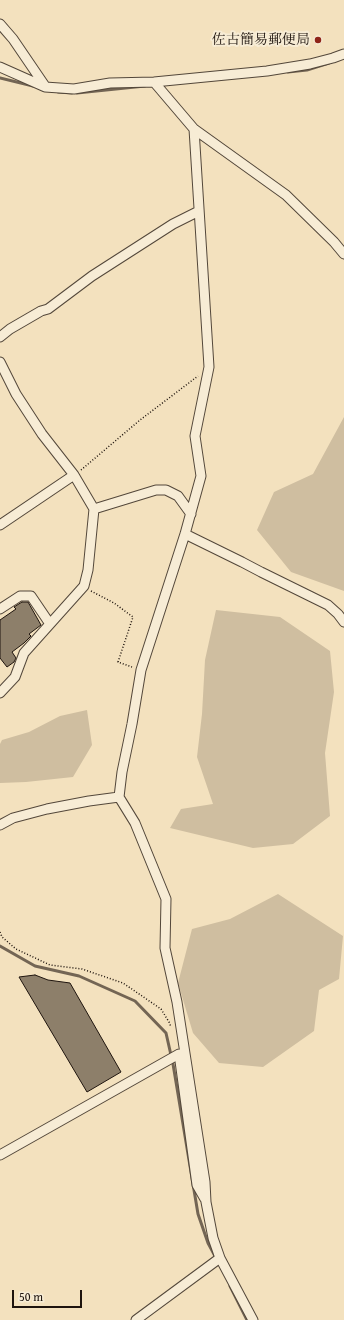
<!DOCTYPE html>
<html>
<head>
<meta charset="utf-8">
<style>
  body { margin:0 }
  #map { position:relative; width:344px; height:1320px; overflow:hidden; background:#f3e1be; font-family:"Gentium Book Plus",serif }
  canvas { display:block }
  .scale { position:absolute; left:12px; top:1290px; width:70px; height:18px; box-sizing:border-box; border:2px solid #1e140e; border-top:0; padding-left:5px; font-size:12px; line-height:14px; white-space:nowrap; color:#1e140e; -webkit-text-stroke:3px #f7ecd5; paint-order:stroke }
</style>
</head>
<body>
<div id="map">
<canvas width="344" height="1320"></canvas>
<div class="scale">50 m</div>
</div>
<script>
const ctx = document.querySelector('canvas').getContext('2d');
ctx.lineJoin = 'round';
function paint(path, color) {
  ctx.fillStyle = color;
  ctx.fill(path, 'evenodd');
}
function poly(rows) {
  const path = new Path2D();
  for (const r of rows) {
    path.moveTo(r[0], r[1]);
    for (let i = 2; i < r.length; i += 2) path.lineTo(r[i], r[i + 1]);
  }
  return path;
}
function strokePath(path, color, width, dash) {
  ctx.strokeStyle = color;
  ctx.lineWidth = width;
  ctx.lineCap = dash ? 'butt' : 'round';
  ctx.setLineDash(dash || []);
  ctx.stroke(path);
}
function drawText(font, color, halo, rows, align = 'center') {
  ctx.font = font + ' "Gentium Book Plus","Noto Serif JP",serif';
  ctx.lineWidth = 4;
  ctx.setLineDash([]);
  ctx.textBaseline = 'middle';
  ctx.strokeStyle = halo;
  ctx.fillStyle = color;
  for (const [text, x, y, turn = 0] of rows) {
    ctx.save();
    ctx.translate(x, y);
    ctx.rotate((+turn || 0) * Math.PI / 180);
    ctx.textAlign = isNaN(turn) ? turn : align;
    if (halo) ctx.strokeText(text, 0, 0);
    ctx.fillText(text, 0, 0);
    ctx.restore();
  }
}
const green = poly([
  [344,417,344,591,291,572,257,530,274,492,313,474],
  [216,610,280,617,330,651,334,692,325,753,330,816,293,844,253,848,170,828,181,809,213,804,197,757,202,714,205,660],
  [87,710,92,745,73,777,26,782,0,783,0,744,2,740,29,732,60,716],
  [278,894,343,936,339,979,319,990,314,1031,263,1067,219,1063,193,1033,178,983,192,929,230,919]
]);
const stream = poly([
  [288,72,307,70,329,63],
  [0,78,33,86],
  [58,92,72,93],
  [77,93,145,86],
  [0,946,35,966,79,976,135,1001,166,1033,173,1064,198,1214,208,1243,216,1258],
  [230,1286,247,1320]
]);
const building = poly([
  [22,602,28,602,41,625,29,634,31,636,24,643,12,652,16,658,14,662,7,667,0,658,0,620,16,609,14,607,22,602],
  [35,975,48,980,70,983,121,1072,87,1092,19,977,35,975]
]);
const path = poly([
  [81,470,140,420,198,376],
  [91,591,114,603,133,617,118,662,132,667],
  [0,932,2,937,16,949,50,965,82,969,123,983,161,1009,169,1022,171,1027]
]);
const street = poly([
  [0,24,13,39,45,86],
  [0,67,45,87,74,89,110,83,154,82,267,71,310,64,333,58,344,54],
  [154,82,194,129,286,195,334,242,344,254],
  [194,129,209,367,195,436,201,476,185,534,141,670,132,724,122,772,119,797,135,823,166,899,165,948,177,1002,205,1182,206,1202,213,1238,220,1258,253,1320],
  [0,337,10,329,41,311,48,309,92,276,173,224,199,211],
  [0,362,16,394,42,434,74,475,94,509,88,570,84,586,24,653,15,677,0,693],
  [94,509,156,490,166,490,178,496,191,514],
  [0,525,74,475],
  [185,534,242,562,261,572,328,605,338,614,344,622],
  [0,609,20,596,31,596,50,624],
  [0,825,13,818,47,809,89,801,119,797],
  [0,1155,179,1054,197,1185,205,1199],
  [136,1320,220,1258]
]);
const markers = [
  [318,40,4,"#8f2418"]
];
const poiNames = [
  ["佐古簡易郵便局",310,40]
];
paint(green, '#cfbea0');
strokePath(stream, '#736554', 3);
paint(building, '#8d7f6a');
strokePath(building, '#1e140e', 1);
strokePath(street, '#53473a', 11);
strokePath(path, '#1e140e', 1.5, [1, 2]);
strokePath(street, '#f7ecd5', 9);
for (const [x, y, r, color] of markers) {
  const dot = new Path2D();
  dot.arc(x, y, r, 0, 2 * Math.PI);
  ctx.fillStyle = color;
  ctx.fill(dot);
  strokePath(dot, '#f7ecd5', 1.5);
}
drawText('14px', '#1e140e', '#f7ecd5', poiNames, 'right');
</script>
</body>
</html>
